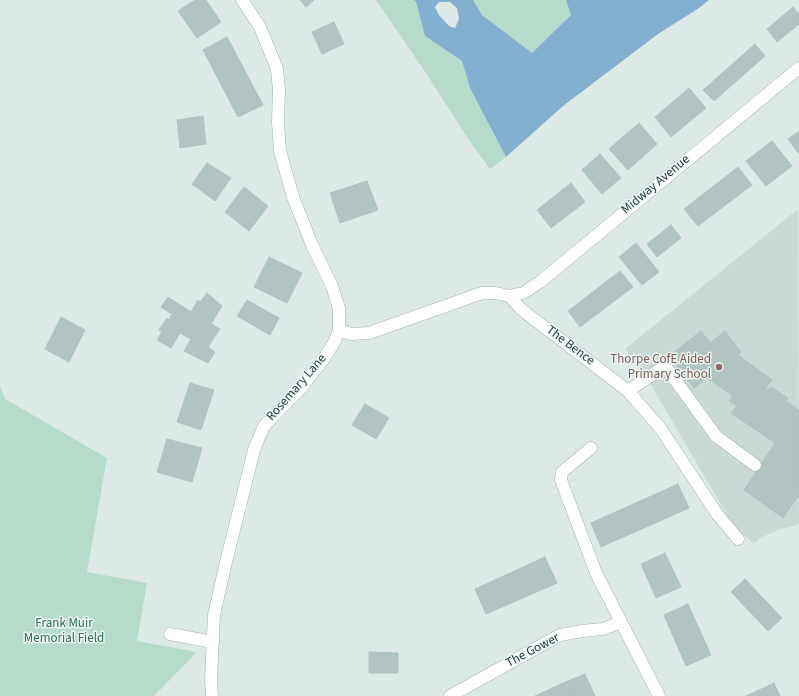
<!DOCTYPE html>
<html>
<head>
<meta charset="utf-8">
<style>
  body { margin:0 }
  canvas { display:block; background:#dde9e7 }
</style>
</head>
<body>
<canvas width="799" height="696"></canvas>
<script>
const ctx = document.querySelector('canvas').getContext('2d');
ctx.lineJoin = 'round';
function paint(path, color) {
  ctx.fillStyle = color;
  ctx.fill(path, 'evenodd');
}
function poly(rows) {
  const path = new Path2D();
  for (const r of rows) {
    path.moveTo(r[0], r[1]);
    for (let i = 2; i < r.length; i += 2) path.lineTo(r[i], r[i + 1]);
  }
  return path;
}
function strokePath(path, color, width, dash) {
  ctx.strokeStyle = color;
  ctx.lineWidth = width;
  ctx.lineCap = dash ? 'butt' : 'round';
  ctx.setLineDash(dash || []);
  ctx.stroke(path);
}
function drawText(font, color, halo, rows, align = 'center') {
  ctx.font = font + ' "Source Sans 3",sans-serif';
  ctx.lineWidth = 3;
  ctx.setLineDash([]);
  ctx.textBaseline = 'middle';
  ctx.strokeStyle = halo;
  ctx.fillStyle = color;
  for (const [text, x, y, turn = 0] of rows) {
    ctx.save();
    ctx.translate(x, y);
    ctx.rotate((+turn || 0) * Math.PI / 180);
    ctx.textAlign = isNaN(turn) ? turn : align;
    if (halo) ctx.strokeText(text, 0, 0);
    ctx.fillText(text, 0, 0);
    ctx.restore();
  }
}
const built = poly([
  [798,209,799,524,778,530,760,538,754,544,734,527,651,385,625,349]
]);
const green = poly([
  [376,0,414,0,416,2,425,36,462,61,470,88,506,157,490,169,469,140,424,70],
  [473,0,566,0,571,15,532,53,482,15],
  [0,386,5,399,107,458,87,572,147,583,137,641,197,652,154,696,0,696]
]);
const water = poly([
  [414,0,473,0,482,15,532,53,571,15,566,0,709,0,699,8,658,34,563,106,506,157,470,88,462,61,425,36,416,2],
  [439,2,450,2,457,8,459,19,455,28,449,26,439,15,435,7]
]);
const building = poly([
  [195,0,206,0,221,22,197,38,178,11,195,0],
  [300,0,314,0,306,7,300,0],
  [793,7,799,14,799,24,777,42,767,29,793,7],
  [334,22,344,44,322,54,312,32,334,22],
  [227,37,263,105,238,117,203,50,227,37],
  [755,44,765,56,714,101,703,90,755,44],
  [689,88,706,108,671,137,655,117,689,88],
  [203,116,206,144,180,148,177,120,203,116],
  [639,123,657,144,628,170,609,149,639,123],
  [799,131,799,154,788,139,799,131],
  [772,141,792,166,766,186,746,161,772,141],
  [600,154,621,178,602,194,582,170,600,154],
  [207,163,231,178,215,201,192,184,207,163],
  [738,167,752,185,698,226,684,209,738,167],
  [367,181,378,210,340,223,330,193,367,181],
  [571,183,585,202,551,228,537,210,571,183],
  [244,187,268,206,249,231,225,212,244,187],
  [671,225,681,238,657,257,647,244,671,225],
  [636,243,659,272,642,285,619,257,636,243],
  [269,257,302,273,287,303,254,287,269,257],
  [620,271,633,287,580,327,568,311,620,271],
  [207,293,222,306,211,324,220,329,208,347,215,352,208,363,184,351,191,339,180,333,171,348,157,340,162,332,159,330,167,318,169,320,172,314,161,307,168,297,191,312,198,300,200,302,207,293],
  [247,300,279,318,270,335,237,316,247,300],
  [61,317,85,330,69,362,45,349,61,317],
  [701,331,726,363,694,388,669,356,701,331],
  [725,331,741,352,738,355,772,380,766,388,768,390,771,387,788,398,786,401,799,410,799,495,783,518,744,490,775,443,731,413,737,406,729,401,733,396,707,378,726,363,710,343,725,331],
  [190,383,214,390,201,430,177,422,190,383],
  [365,404,389,418,376,439,352,425,365,404],
  [167,439,202,448,192,482,157,472,167,439],
  [678,484,689,508,601,547,591,523,678,484],
  [665,553,681,587,656,598,641,564,665,553],
  [545,557,557,583,486,614,475,589,545,557],
  [745,579,782,618,768,631,731,592,745,579],
  [688,604,711,655,686,666,664,615,688,604],
  [369,652,398,653,398,673,369,673,369,652],
  [585,674,595,696,574,696,568,681,585,674],
  [568,681,574,696,553,696,550,689,568,681],
  [774,683,780,696,760,696,757,691,774,683],
  [550,689,553,696,535,696,550,689],
  [757,691,760,696,746,696,757,691]
]);
const lane = poly([
  [628,391,665,366,716,436,755,465],
  [591,448,562,472,561,480,596,573],
  [170,634,213,642]
]);
const street = poly([
  [509,296,523,293,540,282,799,68],
  [339,330,351,334,369,333,482,293,496,293,509,296,522,310,628,391,661,429,717,514,738,539],
  [596,573,659,696],
  [212,696,211,679,214,615,226,562,254,450,260,435,264,426,300,389,323,360,335,341,339,330,339,308,332,286,312,245,293,197,280,151,278,122,279,90,277,69,260,27,242,0],
  [450,696,560,635,582,631,603,629,621,622]
]);
const markers = [
  [719,367,4,"#8d6e63"]
];
const streetNames = [
  ["Midway Avenue",656,185,-40],
  ["The Bence",570,346,37],
  ["Rosemary Lane",297,388,-49],
  ["The Gower",533,651,-28]
];
const educationNames = [
  ["Thorpe CofE Aided",711,360],
  ["Primary School",711,375]
];
const parkNames = [
  ["Frank Muir",64,624],
  ["Memorial Field",64,639]
];
paint(built, '#cbd9d6');
paint(green, '#b5dbca');
paint(water, '#83afd0');
paint(building, '#b2c4c1');
strokePath(building, '#b0c3c0', 1);
strokePath(lane, '#a0b0af', 13);
strokePath(street, '#a0b0af', 13);
strokePath(lane, '#fff', 12);
strokePath(street, '#fff', 12);
for (const [x, y, r, color] of markers) {
  const dot = new Path2D();
  dot.arc(x, y, r, 0, 2 * Math.PI);
  ctx.fillStyle = color;
  ctx.fill(dot);
  strokePath(dot, '#edf6f4', 1.5);
}
drawText('13px', '#1f3838', '#edf6f4', streetNames);
drawText('13px', '#785e54', '#edf6f4', educationNames, 'right');
drawText('13px', '#296f57', '#edf6f4', parkNames);
</script>
</body>
</html>
